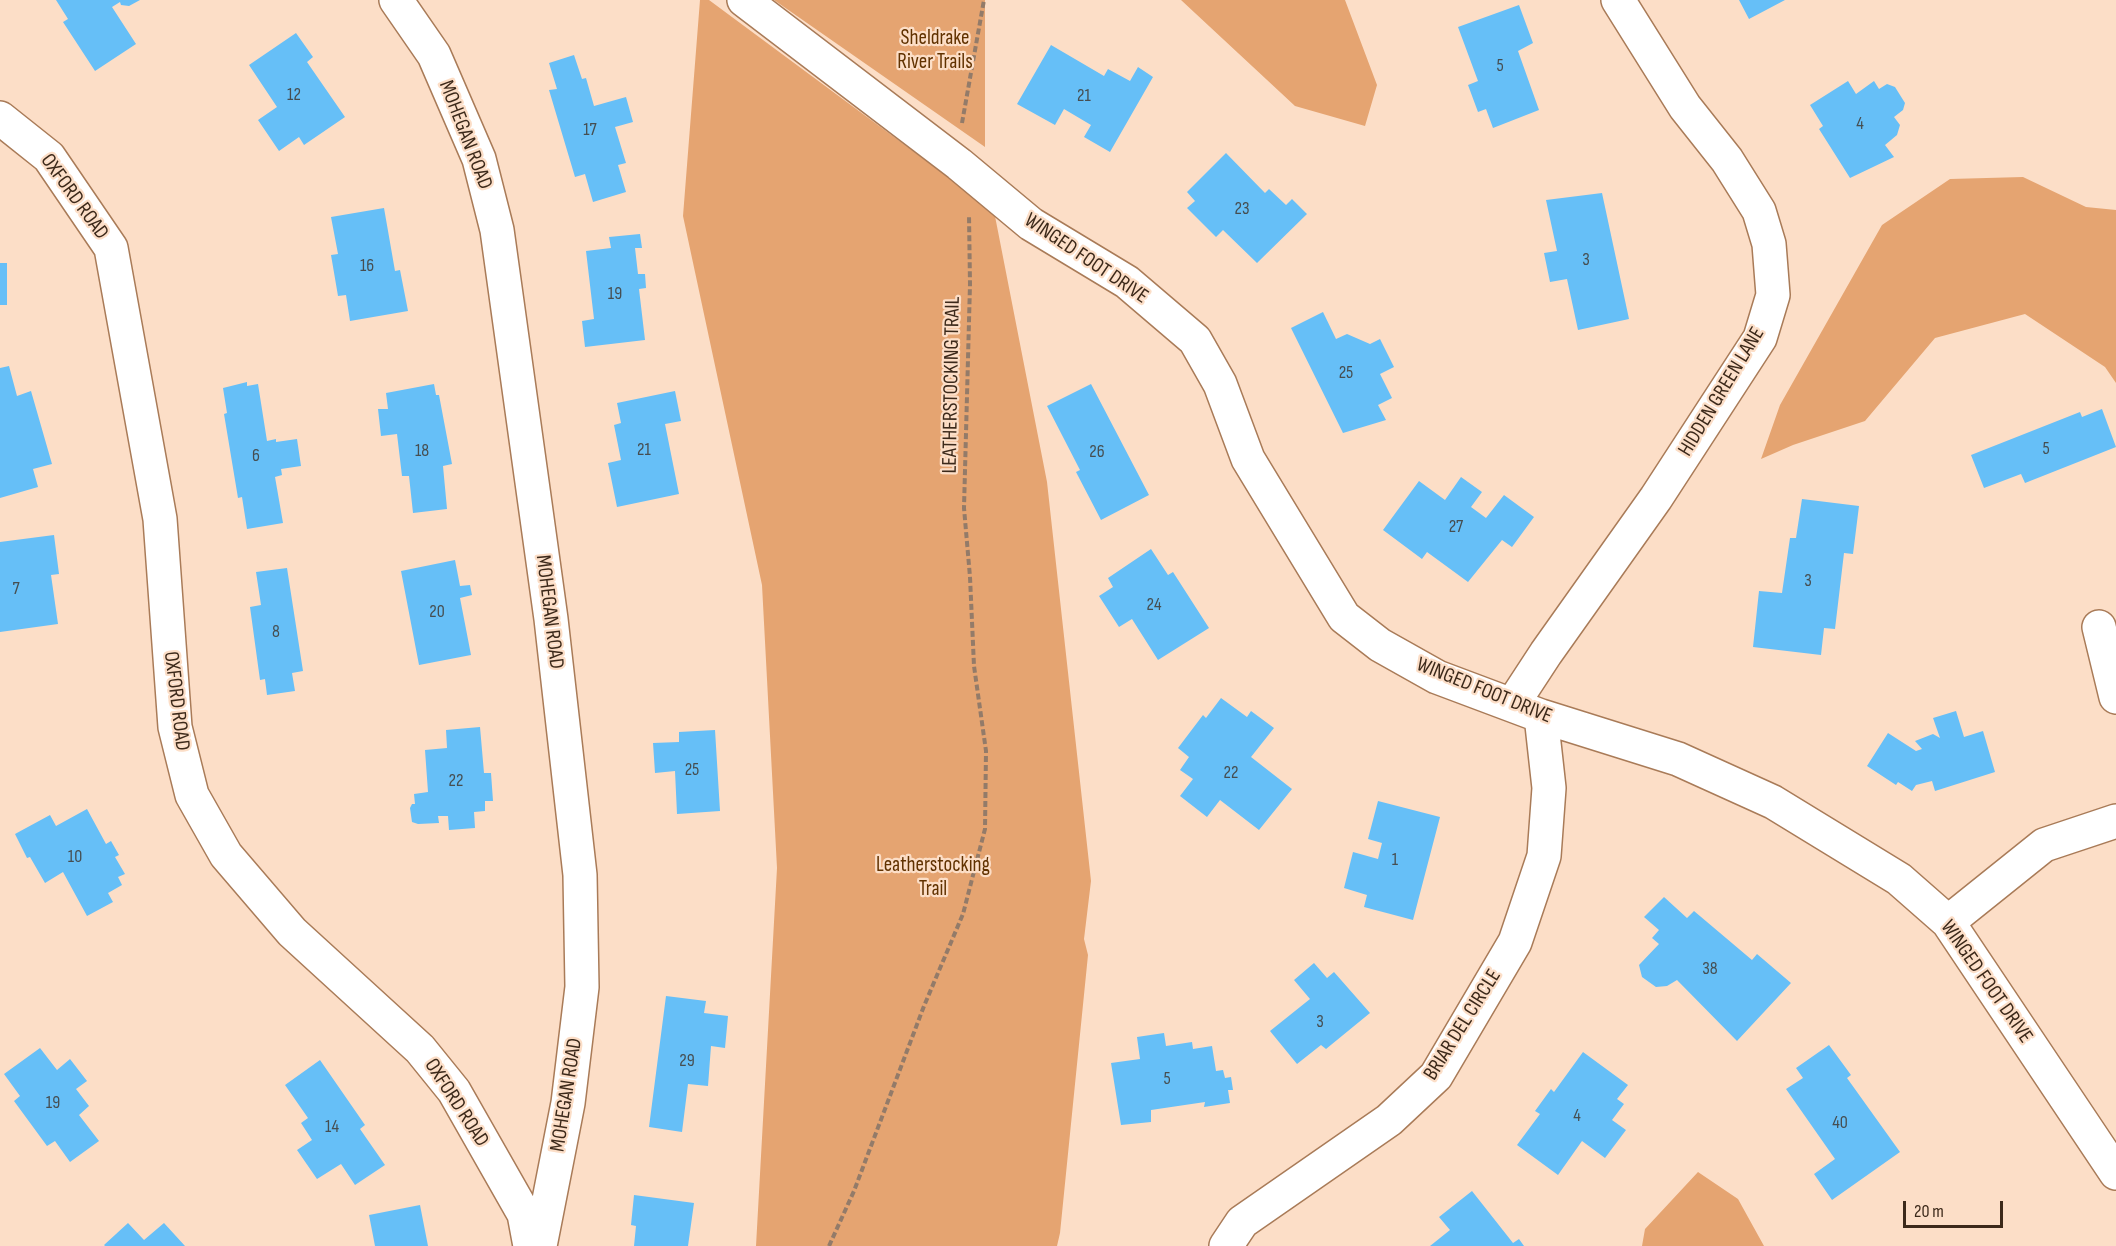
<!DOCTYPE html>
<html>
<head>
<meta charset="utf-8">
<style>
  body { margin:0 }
  #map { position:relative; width:2116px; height:1246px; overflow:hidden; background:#fcdec7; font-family:"Sofia Sans Condensed",sans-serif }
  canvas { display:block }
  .scale { position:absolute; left:1903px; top:1201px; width:100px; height:27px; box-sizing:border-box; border:3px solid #3c291a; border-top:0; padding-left:8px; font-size:18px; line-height:21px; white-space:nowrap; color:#3c291a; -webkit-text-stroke:4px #fcdec7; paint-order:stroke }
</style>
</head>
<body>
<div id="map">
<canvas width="2116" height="1246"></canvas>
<div class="scale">20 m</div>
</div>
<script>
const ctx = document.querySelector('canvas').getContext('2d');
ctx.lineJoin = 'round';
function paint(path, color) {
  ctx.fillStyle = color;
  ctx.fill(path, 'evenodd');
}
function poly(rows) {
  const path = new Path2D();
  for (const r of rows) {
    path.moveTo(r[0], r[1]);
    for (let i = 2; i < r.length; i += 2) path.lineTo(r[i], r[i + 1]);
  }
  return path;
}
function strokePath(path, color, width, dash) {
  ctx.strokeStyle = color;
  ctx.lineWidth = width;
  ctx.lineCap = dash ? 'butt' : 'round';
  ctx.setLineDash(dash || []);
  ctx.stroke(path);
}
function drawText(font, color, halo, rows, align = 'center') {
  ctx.font = font + ' "Sofia Sans Condensed",sans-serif';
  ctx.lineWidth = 4.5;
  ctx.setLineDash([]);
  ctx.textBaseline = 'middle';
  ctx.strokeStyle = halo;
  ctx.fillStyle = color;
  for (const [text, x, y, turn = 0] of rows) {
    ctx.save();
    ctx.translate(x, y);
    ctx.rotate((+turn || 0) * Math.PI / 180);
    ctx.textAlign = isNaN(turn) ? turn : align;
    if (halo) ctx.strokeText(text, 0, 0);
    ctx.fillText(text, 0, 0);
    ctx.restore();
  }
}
const green = poly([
  [700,0,709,0,994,211,1047,482,1091,881,1084,939,1088,955,1060,1233,1057,1246,756,1246,777,868,762,585,683,216],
  [774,0,985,0,985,147],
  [1181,0,1345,0,1377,85,1365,126,1295,106],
  [2023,177,2086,207,2116,210,2116,383,2105,367,2025,314,1935,338,1865,421,1793,445,1761,459,1780,405,1882,225,1950,179],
  [1698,1172,1738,1199,1764,1246,1642,1246,1645,1229]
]);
const building = poly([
  [56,0,140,0,129,6,121,5,120,2,112,7,136,44,95,71,63,22,68,19],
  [1739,0,1785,0,1749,19],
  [1519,5,1533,43,1518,51,1539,110,1493,128,1486,109,1478,112,1468,85,1478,81,1458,27],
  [296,33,313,57,307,62,345,117,304,145,299,137,279,151,258,120,277,107,249,65],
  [1051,45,1104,76,1108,69,1130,81,1138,67,1153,77,1110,152,1084,137,1091,125,1064,109,1055,125,1017,104],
  [574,55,582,79,586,78,594,106,626,97,633,122,615,127,626,163,618,165,626,192,593,202,585,174,575,177,549,90,557,89,549,63],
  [1848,81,1856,94,1874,81,1879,89,1887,84,1895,87,1905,103,1903,110,1894,117,1900,125,1897,135,1885,145,1894,157,1850,178,1819,129,1823,126,1810,105],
  [1226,153,1265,193,1269,189,1286,205,1292,199,1307,214,1257,263,1223,230,1216,237,1187,208,1195,201,1187,192],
  [1602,193,1629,319,1578,330,1567,279,1550,282,1544,253,1557,251,1546,200],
  [384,208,395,271,400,270,408,311,350,321,346,295,338,296,331,255,338,254,331,217],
  [640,234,642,248,635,248,638,274,645,274,646,288,639,289,645,340,585,347,582,321,594,319,586,251,611,248,609,237],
  [0,263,7,263,7,305,0,305],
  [1323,312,1336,339,1347,334,1370,344,1380,339,1394,367,1380,374,1392,398,1378,405,1386,420,1343,433,1291,328],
  [9,366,17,396,31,391,52,464,33,469,38,487,0,498,0,368],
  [247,382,247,386,258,384,267,441,276,439,276,442,297,439,301,466,281,469,282,475,275,477,283,523,247,529,242,497,238,498,224,414,227,413,223,388],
  [434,384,436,395,439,395,452,464,443,466,447,509,413,513,409,476,402,476,397,434,381,436,378,409,388,409,386,393],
  [1091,384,1149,495,1101,520,1076,472,1080,470,1047,406],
  [675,391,681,421,665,424,679,494,617,507,608,463,621,460,614,425,621,423,617,403],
  [2102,409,2116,447,2025,483,2021,474,1984,488,1971,455,2080,412,2082,417],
  [1461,477,1482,492,1471,507,1486,518,1504,495,1534,517,1512,547,1502,540,1468,582,1427,552,1422,559,1383,530,1419,481,1445,500],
  [1802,499,1859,506,1853,554,1844,553,1835,629,1824,628,1821,655,1753,647,1759,591,1782,593,1790,538,1796,538],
  [54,535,59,574,51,575,58,624,0,632,0,542],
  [1151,549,1168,575,1173,572,1209,628,1158,660,1132,619,1119,627,1099,596,1113,587,1108,578],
  [455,560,460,586,470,585,472,595,460,598,471,655,419,665,401,571],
  [287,568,303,671,292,673,295,691,267,695,265,679,260,680,250,607,261,605,256,572],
  [1221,698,1247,717,1251,711,1274,728,1251,757,1292,789,1259,830,1220,800,1207,817,1180,796,1193,779,1180,770,1189,757,1178,748,1203,715,1206,718],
  [1956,711,1964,737,1983,731,1995,772,1935,791,1932,781,1916,785,1912,791,1898,782,1896,785,1867,766,1888,733,1916,751,1922,749,1915,741,1933,734,1940,738,1933,718],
  [480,727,484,773,491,773,493,801,485,801,485,811,474,812,475,828,449,830,448,816,438,816,439,823,418,824,412,822,410,808,412,804,415,804,414,794,428,792,425,750,447,748,446,730],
  [715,730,720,811,677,814,675,771,655,773,653,743,679,742,679,732],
  [1378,801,1440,817,1413,920,1364,907,1367,895,1344,888,1353,852,1378,859,1382,843,1368,839],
  [87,809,106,844,111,841,119,855,115,857,125,874,118,877,122,885,108,893,113,902,87,916,63,872,45,883,30,857,27,858,15,834,50,815,56,826],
  [1664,897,1687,918,1694,911,1752,960,1757,954,1791,983,1737,1041,1677,980,1667,986,1656,987,1642,977,1639,965,1659,944,1652,938,1659,930,1644,917],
  [1314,963,1327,978,1334,972,1370,1013,1326,1049,1321,1045,1297,1064,1270,1031,1310,999,1294,980],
  [666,996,706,1001,704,1013,728,1016,725,1048,711,1046,708,1086,688,1084,682,1132,649,1127],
  [1164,1033,1166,1046,1192,1042,1193,1049,1212,1046,1216,1071,1223,1070,1225,1078,1231,1077,1233,1090,1228,1090,1230,1103,1204,1107,1205,1102,1151,1110,1151,1122,1121,1125,1111,1063,1140,1059,1137,1037],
  [1829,1045,1851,1075,1847,1078,1900,1152,1832,1200,1814,1174,1835,1159,1786,1089,1803,1078,1796,1068],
  [40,1048,57,1070,70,1059,87,1081,76,1089,89,1106,79,1115,99,1141,70,1162,55,1141,47,1146,14,1101,20,1096,4,1074],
  [1583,1052,1628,1085,1617,1099,1624,1104,1612,1120,1626,1130,1605,1158,1582,1141,1558,1175,1517,1145,1540,1114,1535,1111,1551,1089,1554,1092],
  [320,1060,365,1125,360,1129,385,1165,355,1185,341,1164,317,1179,297,1150,312,1140,301,1123,308,1118,285,1085],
  [1472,1191,1513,1243,1519,1239,1524,1246,1430,1246,1450,1230,1439,1217],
  [634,1195,694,1203,688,1246,634,1246,636,1226,631,1225],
  [420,1205,428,1246,375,1246,369,1215],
  [128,1223,144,1240,164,1223,185,1246,105,1246,104,1245]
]);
const path = poly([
  [962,123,984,0],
  [829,1246,854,1191,924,1006,963,914,985,829,986,751,974,666,970,577,964,508,970,284,969,215]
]);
const minor = poly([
  [396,0,434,55,479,159,497,230,551,619,580,875,582,987,568,1103,540,1246],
  [744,0,959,164,1031,224,1127,282,1195,340,1220,384,1248,459,1344,617,1380,645,1437,677,1541,716,1678,759,1773,802,1899,879,1948,922,2116,1173],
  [0,118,49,157,111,248,160,519,175,727,192,795,226,855,292,932,420,1049,454,1091,524,1214,530,1246],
  [2099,627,2116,697],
  [1512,705,1546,653,1656,498,1760,338,1773,295,1769,244,1759,211,1727,160,1685,107,1618,0],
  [1948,922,2044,845,2116,821],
  [1226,1246,1242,1222,1389,1120,1436,1076,1515,942,1544,856,1549,788,1541,716]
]);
const numberNames = [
  ["5",1500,66],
  ["12",294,95],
  ["21",1084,96],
  ["4",1860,124],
  ["17",590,130],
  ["23",1242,209],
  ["3",1586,260],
  ["16",367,266],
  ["19",615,294],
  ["25",1346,373],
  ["5",2046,449],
  ["21",644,450],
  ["18",422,451],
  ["26",1097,452],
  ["6",256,456],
  ["27",1456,527],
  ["3",1808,581],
  ["7",16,589],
  ["24",1154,605],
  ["20",437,612],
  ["8",276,632],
  ["25",692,770],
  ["22",1231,773],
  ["22",456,781],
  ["10",75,857],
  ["1",1395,860],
  ["38",1710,969],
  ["3",1320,1022],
  ["29",687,1061],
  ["5",1167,1079],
  ["19",53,1103],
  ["4",1577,1116],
  ["40",1840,1123],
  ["14",332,1127]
];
const parkNames = [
  ["Sheldrake",935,39],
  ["River Trails",935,63],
  ["Leatherstocking",933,866],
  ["Trail",933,890]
];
const streetNames = [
  ["MOHEGAN ROAD",465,135,69],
  ["OXFORD ROAD",74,197,54],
  ["WINGED FOOT DRIVE",1086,259,34],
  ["LEATHERSTOCKING TRAIL",952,385,-89],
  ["HIDDEN GREEN LANE",1722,392,-59],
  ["MOHEGAN ROAD",549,612,83],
  ["WINGED FOOT DRIVE",1484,691,22],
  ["OXFORD ROAD",176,701,83],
  ["WINGED FOOT DRIVE",1986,982,55],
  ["BRIAR DEL CIRCLE",1463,1025,-58],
  ["MOHEGAN ROAD",567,1095,-81],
  ["OXFORD ROAD",456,1103,57]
];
paint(green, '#e5a471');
paint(building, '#66bff7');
strokePath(minor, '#a97b58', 36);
strokePath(path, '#937b69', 4, [6, 3]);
strokePath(minor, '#fff', 33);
drawText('18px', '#464e51', null, numberNames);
drawText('21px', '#613200', '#fcdec7', parkNames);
drawText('21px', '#3c291a', '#fcdec7', streetNames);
</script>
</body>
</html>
